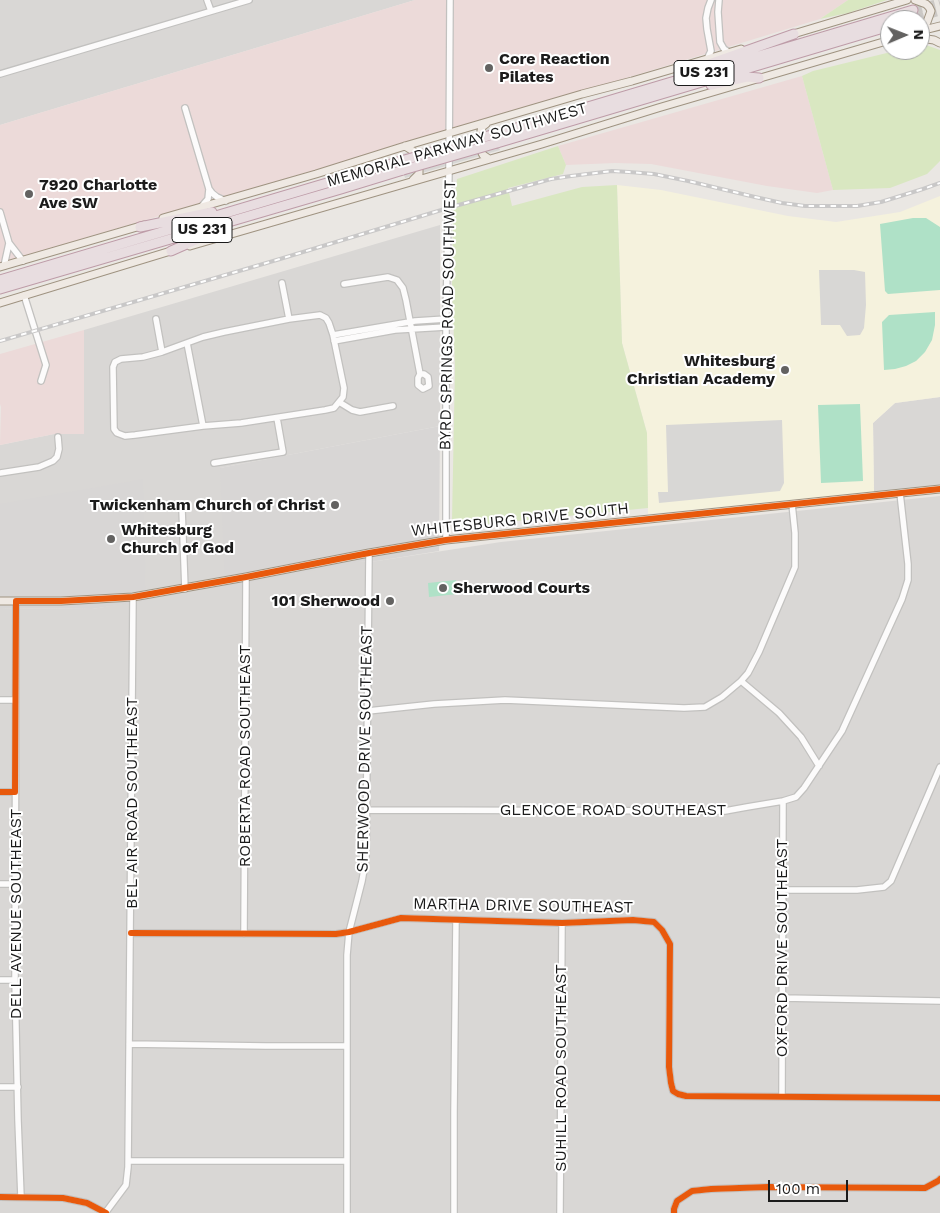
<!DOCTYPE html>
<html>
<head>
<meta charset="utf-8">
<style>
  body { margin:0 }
  #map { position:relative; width:940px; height:1213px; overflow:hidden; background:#eae7e3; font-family:"Work Sans",sans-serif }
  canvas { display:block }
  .north { position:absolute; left:880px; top:10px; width:50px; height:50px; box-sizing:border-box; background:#fff; border:1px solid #a4a4a4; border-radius:50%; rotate:89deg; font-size:14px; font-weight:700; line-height:20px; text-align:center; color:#1b1b1b }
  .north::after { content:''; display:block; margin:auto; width:18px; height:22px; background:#636261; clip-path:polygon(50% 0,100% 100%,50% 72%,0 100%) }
  .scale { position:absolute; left:768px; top:1180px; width:80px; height:22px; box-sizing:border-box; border:2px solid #1b1b1b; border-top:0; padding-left:6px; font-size:15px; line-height:18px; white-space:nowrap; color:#1b1b1b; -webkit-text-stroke:4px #fff; paint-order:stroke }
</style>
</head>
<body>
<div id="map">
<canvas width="940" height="1213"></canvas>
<div class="north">N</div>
<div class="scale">100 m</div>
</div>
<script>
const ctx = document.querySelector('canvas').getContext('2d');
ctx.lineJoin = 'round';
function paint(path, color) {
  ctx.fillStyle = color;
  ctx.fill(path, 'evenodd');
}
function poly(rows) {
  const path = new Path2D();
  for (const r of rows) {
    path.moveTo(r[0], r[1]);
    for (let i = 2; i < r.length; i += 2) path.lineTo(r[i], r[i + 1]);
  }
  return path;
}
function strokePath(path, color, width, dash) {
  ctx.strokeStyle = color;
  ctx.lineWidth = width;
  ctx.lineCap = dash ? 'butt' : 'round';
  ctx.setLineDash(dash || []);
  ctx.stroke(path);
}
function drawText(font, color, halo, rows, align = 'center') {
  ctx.font = font + ' "Work Sans",sans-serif';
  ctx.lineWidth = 4;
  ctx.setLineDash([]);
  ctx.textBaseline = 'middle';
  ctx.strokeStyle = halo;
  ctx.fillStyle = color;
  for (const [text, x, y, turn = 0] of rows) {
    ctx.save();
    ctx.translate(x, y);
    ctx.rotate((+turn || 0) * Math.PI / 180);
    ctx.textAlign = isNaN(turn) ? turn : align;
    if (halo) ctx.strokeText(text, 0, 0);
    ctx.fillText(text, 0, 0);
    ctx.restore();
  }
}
const residential = poly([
  [0,0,415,0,0,125],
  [440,225,440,426,220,468,359,562,377,561,501,542,940,496,940,1213,0,1213,0,608,92,609,146,600,4,504,0,504,0,445,54,434,84,434,84,330],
  [940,397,940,485,874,492,873,423,895,403]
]);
const commercial = poly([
  [415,0,848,0,820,19,600,86,0,263,0,125],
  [802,76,833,190,817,193,767,186,651,164,615,163,566,165,558,146],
  [84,330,84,434,54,434,0,445,1,407,0,404,0,354]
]);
const education = poly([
  [617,185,661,190,788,216,836,222,900,212,940,196,940,397,895,403,873,423,874,492,648,514,647,433,622,343]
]);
const religious = poly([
  [440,426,439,551,377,561,359,562,225,587,220,468],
  [143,479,146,601,92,609,0,608,0,504]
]);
const grass = poly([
  [848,0,887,0,848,13,820,19],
  [923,44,940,50,940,161,927,174,890,188,833,190,802,76,813,71,899,50,920,50,920,45],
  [558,146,566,165,563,174,508,188,512,206,582,187,617,185,622,343,647,433,648,508,457,527,452,520,455,367,452,285,453,215,457,179]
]);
const pitch = poly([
  [913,218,926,218,940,227,940,290,888,294,885,291,880,224],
  [935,312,935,325,932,340,925,352,916,361,906,366,895,369,884,370,882,322,889,315],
  [860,404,863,481,821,483,818,405],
  [456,580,458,594,429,597,428,583]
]);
const parking = poly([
  [819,270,854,270,865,272,866,305,864,328,860,335,847,336,840,325,821,325],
  [782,420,784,483,780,491,659,503,658,492,668,492,666,425]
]);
const pier = poly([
  [493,127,500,150,405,178,399,155]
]);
const highwayTunnel = poly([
  [913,10,940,3],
  [915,18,940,11]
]);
const minor = poly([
  [207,0,211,11],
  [719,0,718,12,720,42,724,49,729,52],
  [707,59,711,51,707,29,706,18,708,8,711,0],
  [0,74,249,0],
  [185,108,209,189,212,193,217,197,226,201],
  [201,207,208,199,209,189],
  [0,212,9,243,23,261],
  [4,266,9,243],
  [282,283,289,319],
  [344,284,388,277,397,280,403,288,406,300,420,374],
  [24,295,46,365,41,381],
  [320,315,326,318,329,323,333,335,344,388,343,397,334,408,325,410,241,423,203,426,135,435,125,436,117,433,114,429,113,367,115,362,121,359,143,357,162,352,203,337,224,332,289,319,320,315],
  [156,319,162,352],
  [333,335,415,321,446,319],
  [334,341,395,330,446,327],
  [187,343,203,426],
  [420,374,424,374,428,377,429,386,423,389,418,385,418,378,420,374],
  [339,402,352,410,360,412,393,406],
  [214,463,283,452,277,418],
  [0,473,39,467,53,461,57,457,59,449,58,437],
  [182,509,185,589],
  [446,540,446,319,449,171,450,0],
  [16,601,15,980,18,1120,21,1197],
  [741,681,779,713,801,737,819,766],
  [0,700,15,700],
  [368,711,434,704,505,700,684,708,705,707,722,697,741,681,748,673,759,652,795,567,795,533,792,504],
  [0,792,15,792],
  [367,810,725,811,747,807,783,801,796,797,804,788,842,731,902,599,908,580,908,564,900,493],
  [0,884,15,884],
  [783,890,857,890,884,887,891,881,940,767],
  [131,933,336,934,349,932,401,918,562,923,633,920,654,922,662,930,670,944,669,1067,671,1083,673,1091,678,1094,686,1096,940,1098],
  [244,934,246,577],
  [0,980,15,980],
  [782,998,940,1001],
  [129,1044,266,1046,347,1046],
  [0,1087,18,1087],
  [782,1096,783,801],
  [128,1161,347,1161],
  [0,1197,63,1198,87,1203,106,1213],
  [106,1212,126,1185,128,1167,133,597],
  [347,1213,347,955,349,932,362,881,366,858,369,553],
  [454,1213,454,1112,456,920],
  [560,1213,562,923],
  [674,1213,674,1209,677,1201,692,1191,711,1189,768,1187,925,1188,938,1181,940,1179]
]);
const major = poly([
  [915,0,926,4,929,7,931,11,927,22,920,31],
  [920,31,940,26],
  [790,35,907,0],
  [920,38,934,40,940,43],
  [486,124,482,127,479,139,480,149,483,155,489,159],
  [405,146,413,151,419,162,419,174,413,180],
  [163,218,316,174,405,146,582,94,632,81,741,49],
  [190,246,542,144,658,108,890,40],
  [0,267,144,225],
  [0,303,174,250],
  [0,601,61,601,133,597,246,577,369,553,446,540,940,489]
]);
const highway = poly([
  [909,20,915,18],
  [681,74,794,34],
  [711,85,747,77,759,78],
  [495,134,544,120,913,10],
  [497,143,890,26],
  [140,227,212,212],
  [171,251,216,231],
  [0,280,401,161],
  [0,289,341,189,403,170]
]);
const rail = poly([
  [0,341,280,259,448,208,551,179,571,176,612,171,629,172,654,174,688,181,755,197,782,203,805,206,857,206,881,202,923,189,940,183]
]);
const highwayBridge = poly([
  [401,161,495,134],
  [403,170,497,143]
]);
const cycleway = poly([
  [0,792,15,792,16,601,61,601,133,597,246,577,369,553,446,540,940,489],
  [131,933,336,934,349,932,401,918,562,923,633,920,654,922,662,930,670,944,669,1067,671,1083,673,1091,678,1094,686,1096,940,1098],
  [0,1197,63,1198,87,1203,106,1213],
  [674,1213,674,1209,677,1201,692,1191,711,1189,768,1187,925,1188,938,1181,940,1179]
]);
const markers = [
  [489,68,5,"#636261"],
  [29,194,5,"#636261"],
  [785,370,5,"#636261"],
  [335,505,5,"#636261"],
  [111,539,5,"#636261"],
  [443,588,5,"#636261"],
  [390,601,5,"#636261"]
];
const shields = [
  [704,73,60],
  [202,230,60]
];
const shieldNames = [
  ["US 231",704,73],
  ["US 231",202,230]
];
const poiNames = [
  ["Core Reaction",499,59],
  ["Pilates",499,77],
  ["7920 Charlotte",39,185],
  ["Ave SW",39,203],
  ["Whitesburg",775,361,"right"],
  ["Christian Academy",775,379,"right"],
  ["Twickenham Church of Christ",325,505,"right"],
  ["Whitesburg",121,530],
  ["Church of God",121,548],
  ["Sherwood Courts",453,588],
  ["101 Sherwood",380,601,"right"]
];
const streetNames = [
  ["MEMORIAL PARKWAY SOUTHWEST",457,145,-16],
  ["BYRD SPRINGS ROAD SOUTHWEST",448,315,-89],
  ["WHITESBURG DRIVE SOUTH",520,520,-6],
  ["SHERWOOD DRIVE SOUTHEAST",365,749,-89],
  ["ROBERTA ROAD SOUTHEAST",245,756,-90],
  ["BEL AIR ROAD SOUTHEAST",132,803,-90],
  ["GLENCOE ROAD SOUTHEAST",613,810],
  ["MARTHA DRIVE SOUTHEAST",523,906,1],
  ["DELL AVENUE SOUTHEAST",16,914,-90],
  ["OXFORD DRIVE SOUTHEAST",782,948,-90],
  ["SUHILL ROAD SOUTHEAST",561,1068,-90]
];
paint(residential, '#d9d7d5');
paint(commercial, '#ecdad9');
paint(education, '#f5f2dd');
paint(religious, '#d8d6d5');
paint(grass, '#d9e7c1');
paint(pitch, '#afe1c7');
paint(parking, '#d8d7d5');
paint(pier, '#d7d6d4');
strokePath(highwayTunnel, '#cbc8c5', 9, [9, 4.5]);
strokePath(minor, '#c2c1bf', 8);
strokePath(major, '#9f9381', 9);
strokePath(highway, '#be9ca8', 11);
strokePath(minor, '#fcfbfb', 5.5);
strokePath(major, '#efe9e3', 7);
strokePath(highway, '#e8dde0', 9);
strokePath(rail, '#c9c8c8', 4);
strokePath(rail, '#fff', 2, [5.5]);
strokePath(highwayBridge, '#be9ca8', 11, []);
strokePath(highwayBridge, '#e8dde0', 9);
strokePath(cycleway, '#e8590c', 6);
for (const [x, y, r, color] of markers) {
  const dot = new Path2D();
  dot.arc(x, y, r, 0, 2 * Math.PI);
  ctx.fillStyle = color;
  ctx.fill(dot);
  strokePath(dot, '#fff', 2);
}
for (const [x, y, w] of shields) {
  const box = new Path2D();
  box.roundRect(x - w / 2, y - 12.5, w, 25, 4);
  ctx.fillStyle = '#fff';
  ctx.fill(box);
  strokePath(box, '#1b1b1b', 1);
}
drawText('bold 15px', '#1b1b1b', null, shieldNames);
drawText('bold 16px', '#1b1b1b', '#fff', poiNames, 'left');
drawText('16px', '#1b1b1b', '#fff', streetNames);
</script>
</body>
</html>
